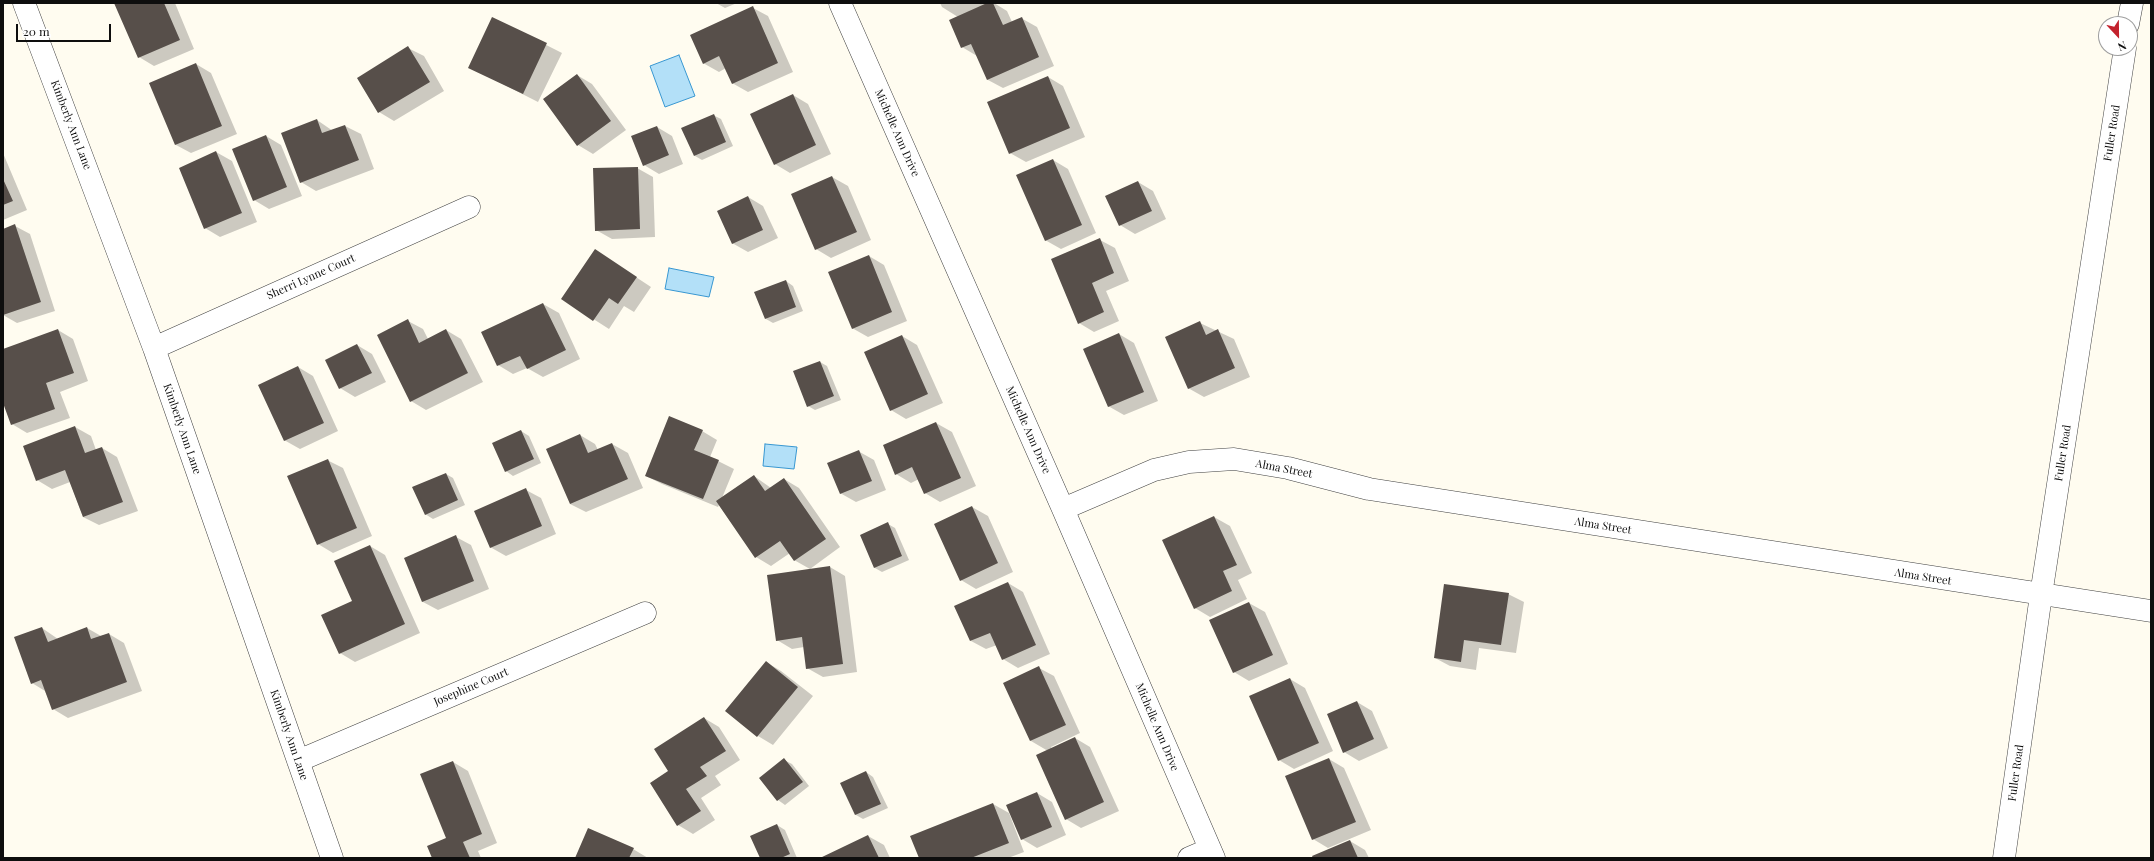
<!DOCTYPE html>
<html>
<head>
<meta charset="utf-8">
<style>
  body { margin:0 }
  #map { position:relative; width:2154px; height:861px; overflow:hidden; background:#fffcf0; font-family:"Playfair Display",serif }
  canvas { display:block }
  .frame { position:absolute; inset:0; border:4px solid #0e0e0e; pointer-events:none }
  .north { position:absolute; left:2098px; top:16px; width:40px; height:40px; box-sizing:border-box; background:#fff; border:1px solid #9f9f9f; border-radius:50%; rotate:158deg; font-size:11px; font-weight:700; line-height:16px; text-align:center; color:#0e0e0e }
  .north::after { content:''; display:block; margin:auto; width:14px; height:18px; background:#c3222d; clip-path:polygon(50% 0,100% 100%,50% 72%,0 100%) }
  .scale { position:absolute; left:16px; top:24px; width:95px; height:18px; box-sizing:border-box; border:2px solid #0e0e0e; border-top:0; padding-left:5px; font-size:12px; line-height:14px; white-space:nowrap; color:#0e0e0e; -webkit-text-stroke:3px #fff; paint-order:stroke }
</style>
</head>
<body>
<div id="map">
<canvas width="2154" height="861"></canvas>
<div class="frame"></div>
<div class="north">N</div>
<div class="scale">20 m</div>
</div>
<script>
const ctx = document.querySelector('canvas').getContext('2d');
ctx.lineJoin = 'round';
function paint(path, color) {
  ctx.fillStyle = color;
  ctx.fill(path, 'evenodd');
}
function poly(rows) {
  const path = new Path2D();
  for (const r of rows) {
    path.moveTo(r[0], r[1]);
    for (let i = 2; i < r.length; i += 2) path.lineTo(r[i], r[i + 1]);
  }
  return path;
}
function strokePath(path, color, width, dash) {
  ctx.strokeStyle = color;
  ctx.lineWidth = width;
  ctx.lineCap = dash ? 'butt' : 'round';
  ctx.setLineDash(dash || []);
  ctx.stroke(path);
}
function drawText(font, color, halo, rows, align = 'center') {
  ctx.font = font + ' "Playfair Display",serif';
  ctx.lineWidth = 4;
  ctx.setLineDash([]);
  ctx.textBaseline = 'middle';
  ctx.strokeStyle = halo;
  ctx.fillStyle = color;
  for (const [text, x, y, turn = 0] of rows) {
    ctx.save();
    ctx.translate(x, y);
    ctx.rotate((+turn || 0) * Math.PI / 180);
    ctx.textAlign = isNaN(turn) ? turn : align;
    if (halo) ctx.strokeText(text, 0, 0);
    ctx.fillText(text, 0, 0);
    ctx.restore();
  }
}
const water = poly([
  [679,55,695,96,665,107,650,66,679,55],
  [669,268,714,277,709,297,665,289,669,268],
  [765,444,797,447,794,469,763,466,765,444]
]);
const shadow = poly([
  [116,3,175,3,194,49,154,66,139,57],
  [716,3,737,3,725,8],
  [940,3,994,3,1007,11,1012,22,1021,18,1037,27,1054,66,1003,88,988,80,977,56,962,47,958,17,942,7],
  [753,8,768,16,793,72,748,92,732,83,726,68,719,72,703,63],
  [493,18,562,53,538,102,469,67],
  [408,48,424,56,444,91,394,121,379,112],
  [196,64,211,73,237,134,191,153,176,145],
  [577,75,592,84,626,130,593,154,578,145],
  [1048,77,1063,86,1085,137,1026,162,1010,153],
  [793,95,808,104,831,154,790,173,775,164],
  [713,115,721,119,733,146,702,160,695,156],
  [317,120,333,131,345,126,361,134,374,169,316,191,301,182],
  [657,127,672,136,683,164,659,174,644,165],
  [266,136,281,145,302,196,269,209,254,200],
  [216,152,232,161,257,222,220,237,205,228],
  [3,153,27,210,3,220],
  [1053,160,1068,169,1096,233,1061,249,1045,240],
  [637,168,653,177,655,237,612,239,596,230],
  [832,177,848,186,871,240,831,258,816,249],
  [1138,182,1153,191,1166,219,1135,234,1120,225],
  [748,197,763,206,778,238,748,252,732,243],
  [15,226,30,234,55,311,17,323,3,315,3,230],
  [1100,240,1115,248,1129,281,1106,291,1119,321,1094,332,1079,323],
  [595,250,651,287,634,312,624,306,609,329,562,299],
  [869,256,884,265,907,321,868,337,852,328],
  [786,281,793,286,803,311,773,323,766,319],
  [543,304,559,313,580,359,543,377,527,368,513,374,498,365],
  [408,321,423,329,428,339,446,330,461,339,483,382,426,410,411,401],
  [1200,323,1234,339,1250,377,1204,397,1188,388],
  [58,330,73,339,88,381,60,392,70,418,27,433,12,424,3,400,3,350],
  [1119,334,1134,343,1158,401,1124,415,1108,406],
  [902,336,917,345,943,403,906,419,891,410],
  [357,345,372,354,386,382,355,397,340,388],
  [820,362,827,366,841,400,815,410,808,406],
  [298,367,313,376,338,431,300,449,284,440],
  [936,423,952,432,976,486,940,502,925,493,919,479,911,483,896,474],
  [75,427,91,436,96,450,102,448,117,457,138,511,99,525,83,517,70,482,52,489,37,480],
  [521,431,529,436,541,463,513,476,506,471],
  [702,431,717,440,710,457,734,469,722,498,754,476,771,488,784,479,799,488,840,547,810,569,794,560,790,553,771,566,756,557,719,505,718,507,662,484,646,476],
  [580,435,595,444,598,450,612,444,628,453,643,488,586,512,570,504],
  [858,451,874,460,886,490,856,502,840,493],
  [327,460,343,468,372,536,333,553,318,544],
  [446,474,453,478,465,505,433,519,425,514],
  [526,490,541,498,556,534,506,556,490,547],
  [972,507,988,516,1013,572,976,589,961,580],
  [1214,517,1230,526,1252,573,1238,580,1247,599,1210,617,1195,608],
  [888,524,895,528,909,560,882,572,875,568,861,535],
  [456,537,471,545,489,589,438,610,423,602,405,558],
  [370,546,385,555,420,633,355,662,340,653],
  [830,567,845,576,857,672,823,677,807,668,804,647,792,649,777,640],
  [1008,583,1023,592,1050,654,1018,668,1003,659,997,645,986,649,971,641],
  [1508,594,1524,602,1516,653,1479,648,1476,670,1450,666,1435,658],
  [1249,603,1265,612,1288,664,1249,681,1234,672],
  [42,628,58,639,87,628,101,636,109,634,124,643,142,691,68,718,53,709,45,691,32,683],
  [766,662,781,671,813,696,773,745,758,736],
  [1039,668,1054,676,1080,733,1051,747,1052,749,1075,738,1090,747,1119,811,1081,828,1066,819,1048,751,1031,741],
  [1290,679,1305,688,1333,751,1294,769,1279,760],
  [1357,702,1372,711,1388,748,1359,761,1344,752],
  [704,718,719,727,740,760,715,776,721,785,701,798,715,820,693,834,678,825,670,772],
  [1329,759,1344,768,1371,830,1328,848,1313,839],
  [784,760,792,764,809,786,785,805,778,800],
  [453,762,468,771,497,843,478,851,481,858,433,858,447,839],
  [866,772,873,777,888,808,863,819,856,815,841,784],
  [1037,793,1052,802,1066,835,1037,848,1022,839],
  [993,804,1009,813,1024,852,1008,858,920,858],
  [777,825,785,830,797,858,761,858],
  [868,836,884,845,890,858,822,858],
  [1350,841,1365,850,1369,858,1314,858],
  [633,849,648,858,576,858]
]);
const building = poly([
  [114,3,164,3,180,40,138,58],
  [987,3,993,3,1003,25,1022,17,1039,57,987,80,971,44,961,48,949,20],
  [753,6,778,63,732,84,719,56,703,64,690,35],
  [492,17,547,43,523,94,468,68],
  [408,46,430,82,378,113,357,78],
  [196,63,222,126,175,145,149,83],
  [577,74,611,121,577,146,543,99],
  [1048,76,1070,128,1009,154,987,102],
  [793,94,816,145,774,165,750,114],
  [714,114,726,142,694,156,681,128],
  [317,119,322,133,345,125,359,160,300,183,281,133],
  [657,126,669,155,643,166,631,136],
  [266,135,287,187,253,201,232,149],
  [216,151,242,213,204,229,179,168],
  [1053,159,1082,225,1045,241,1016,175],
  [638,167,640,229,595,231,593,168],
  [832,176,857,232,815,250,791,194],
  [3,179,13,201,3,205],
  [1138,181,1152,211,1119,226,1105,196],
  [748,196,763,230,732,244,717,211],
  [15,224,41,302,3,315,3,229],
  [1100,238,1114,273,1092,283,1104,312,1078,324,1051,259],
  [595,249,637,277,618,304,609,298,593,321,561,299],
  [869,255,892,312,852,329,828,272],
  [786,280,796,307,765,319,754,292],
  [543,303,566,350,527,369,520,356,497,366,481,332],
  [408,319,419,343,446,329,468,373,410,402,377,335],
  [1200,321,1206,335,1218,329,1235,368,1188,389,1165,337],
  [58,329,74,373,46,383,55,409,11,425,3,403,3,349],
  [1119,333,1144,392,1108,407,1083,349],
  [902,335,928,394,890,411,864,352],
  [357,344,372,373,339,389,325,360],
  [820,361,834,396,807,407,793,371],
  [298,366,324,423,284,441,258,385],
  [669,416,703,430,694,450,719,460,703,499,645,476],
  [936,422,961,478,924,494,912,467,895,475,883,445],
  [75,426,85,453,102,447,123,502,83,517,65,470,36,481,23,446],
  [521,430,534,459,505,472,492,443],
  [580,434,588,453,612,443,628,479,570,504,546,449],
  [859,450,872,481,840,494,827,463],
  [328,459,357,528,317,545,287,476],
  [446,473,458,500,425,515,412,487],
  [754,475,765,491,784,478,826,539,794,561,780,541,755,558,716,501],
  [526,488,542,526,490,548,474,511],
  [972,506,998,563,960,581,934,524],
  [1214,516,1237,565,1223,571,1232,591,1194,609,1162,540],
  [888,522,902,556,874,568,860,535],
  [456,535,474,581,422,602,404,558],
  [370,545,405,624,339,654,321,615,352,601,334,561],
  [830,566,843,664,806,669,802,637,776,641,767,575],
  [1008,582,1036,645,1002,660,990,633,970,641,954,606],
  [1444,584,1509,593,1501,645,1464,640,1461,662,1434,658],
  [1249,602,1273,655,1233,673,1209,620],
  [42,627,48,642,87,627,91,639,109,633,127,682,52,710,41,680,31,684,14,637],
  [766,661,798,687,757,737,725,711],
  [1039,666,1066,725,1030,741,1003,683],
  [1290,678,1319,743,1278,761,1249,696],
  [1357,701,1374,739,1343,753,1327,714],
  [704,717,726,751,700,767,707,776,686,789,701,811,677,826,650,783,668,771,654,749],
  [1075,737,1104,802,1065,820,1036,755],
  [784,758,803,782,777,801,759,778],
  [1329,758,1356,822,1312,840,1285,776],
  [453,761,482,834,463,842,470,858,432,858,427,846,446,838,420,774],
  [866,771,881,804,855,815,840,783],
  [1037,792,1052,827,1021,840,1006,805],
  [993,803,1009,843,971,858,919,858,910,836],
  [777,824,790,854,781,858,760,858,750,836],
  [588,828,634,848,629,858,575,858],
  [868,835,879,858,820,858],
  [1350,840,1358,858,1313,858,1312,856]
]);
const minor = poly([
  [24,3,154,348,332,858],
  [840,3,1063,509,1214,858],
  [2128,24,2132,3],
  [154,348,469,207],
  [1063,509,1154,470,1189,462,1234,459,1288,468,1369,489,2151,611],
  [298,761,645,613],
  [1189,858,1210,849],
  [2004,858,2041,595,2125,48]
]);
const streetNames = [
  ["Kimberly Ann Lane",71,125,69],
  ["Michelle Ann Drive",897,133,66],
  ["Fuller Road",2112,133,-81],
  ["Sherri Lynne Court",311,277,-24],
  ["Kimberly Ann Lane",182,429,71],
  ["Michelle Ann Drive",1028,430,66],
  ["Fuller Road",2063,453,-81],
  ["Alma Street",1284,469,11],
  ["Alma Street",1603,526,9],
  ["Alma Street",1923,577,9],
  ["Josephine Court",471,687,-23],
  ["Michelle Ann Drive",1157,727,67],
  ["Kimberly Ann Lane",289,735,71],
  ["Fuller Road",2016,773,-82]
];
paint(water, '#b3e0f8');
strokePath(water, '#3897d1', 1);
paint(shadow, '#0003');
paint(building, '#574f4a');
strokePath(minor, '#414141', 23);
strokePath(minor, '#fff', 22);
drawText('11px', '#0e0e0e', '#fff', streetNames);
</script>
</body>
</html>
